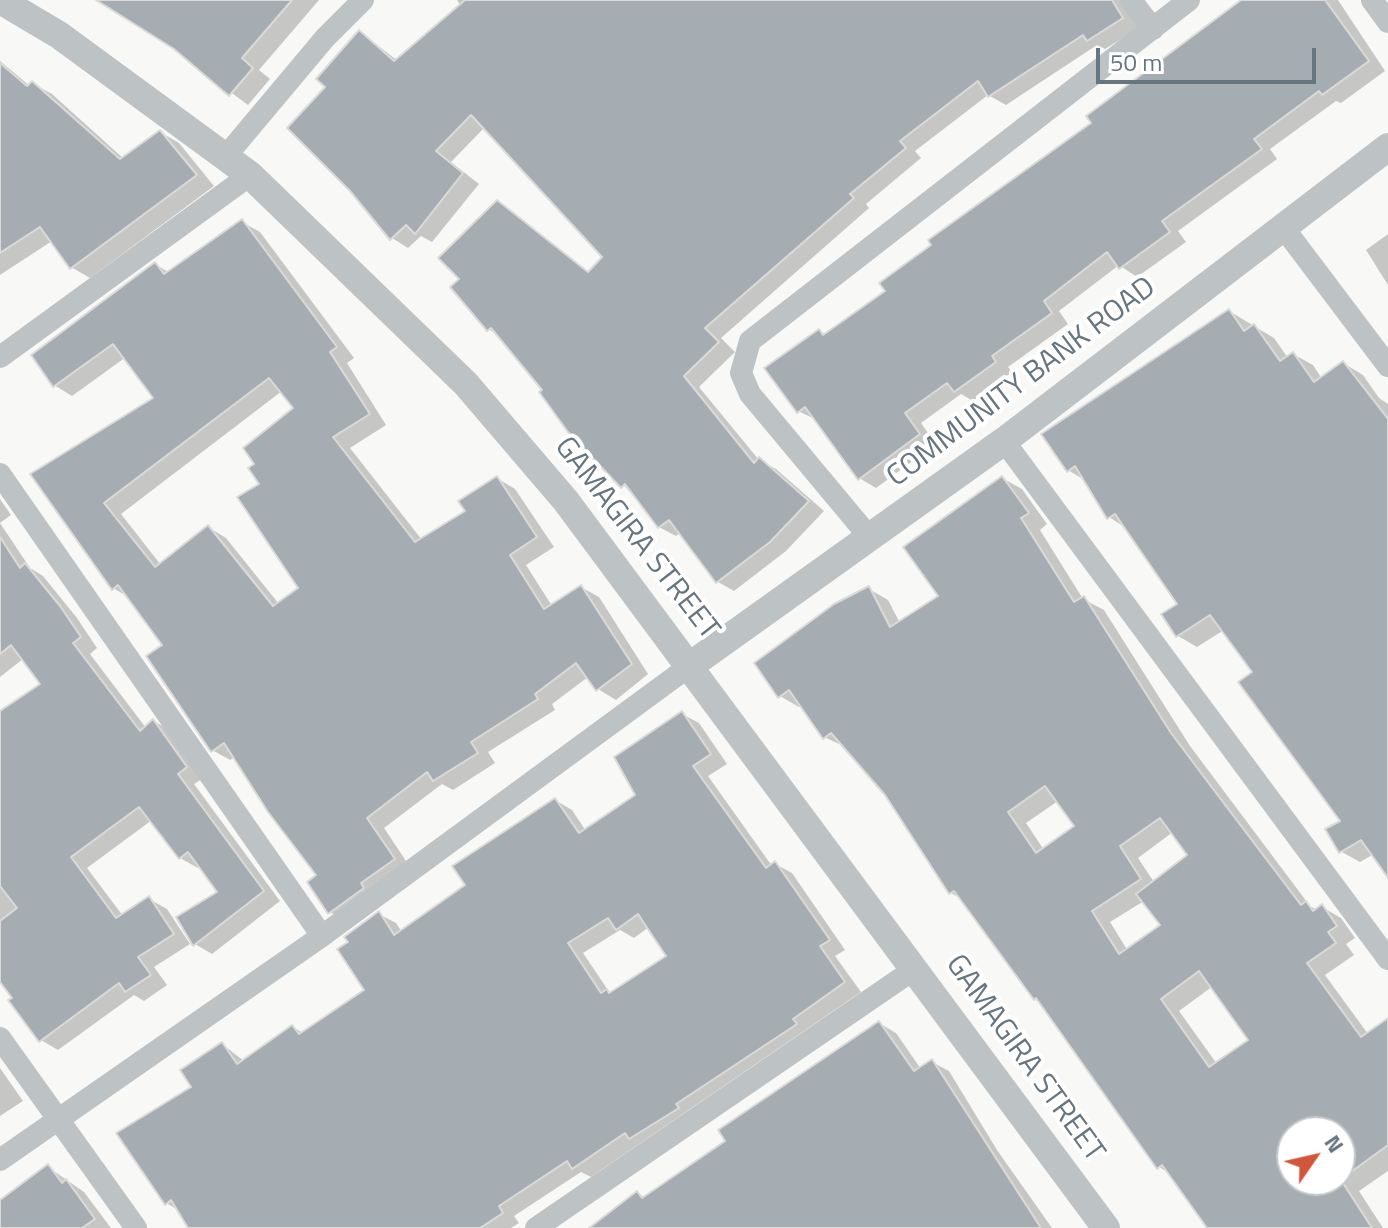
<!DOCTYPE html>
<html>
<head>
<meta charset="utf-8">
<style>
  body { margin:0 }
  #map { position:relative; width:1388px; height:1228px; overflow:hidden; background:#f8f8f6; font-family:"Titillium Web",sans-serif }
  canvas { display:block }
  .north { position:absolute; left:1276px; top:1116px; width:80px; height:80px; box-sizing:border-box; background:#fff; border:2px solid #c2c8cb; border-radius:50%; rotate:56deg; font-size:22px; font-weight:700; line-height:32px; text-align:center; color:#66757e }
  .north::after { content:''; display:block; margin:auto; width:28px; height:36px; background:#d3553a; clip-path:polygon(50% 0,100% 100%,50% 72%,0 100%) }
  .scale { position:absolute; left:1096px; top:48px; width:220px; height:36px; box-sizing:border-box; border:4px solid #66757e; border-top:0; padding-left:10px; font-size:24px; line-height:28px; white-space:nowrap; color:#66757e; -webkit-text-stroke:6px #fff; paint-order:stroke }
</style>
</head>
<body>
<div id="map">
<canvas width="1388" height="1228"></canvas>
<div class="north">N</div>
<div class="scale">50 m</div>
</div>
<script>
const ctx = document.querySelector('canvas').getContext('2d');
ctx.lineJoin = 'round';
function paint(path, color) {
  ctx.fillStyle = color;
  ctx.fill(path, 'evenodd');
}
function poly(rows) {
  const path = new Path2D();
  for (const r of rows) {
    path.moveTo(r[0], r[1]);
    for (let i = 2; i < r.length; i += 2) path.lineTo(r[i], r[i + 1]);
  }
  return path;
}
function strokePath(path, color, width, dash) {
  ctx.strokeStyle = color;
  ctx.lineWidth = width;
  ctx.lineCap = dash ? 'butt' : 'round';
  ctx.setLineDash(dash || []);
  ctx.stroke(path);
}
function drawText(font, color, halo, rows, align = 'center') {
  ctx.font = font + ' "Titillium Web",sans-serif';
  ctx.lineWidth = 8;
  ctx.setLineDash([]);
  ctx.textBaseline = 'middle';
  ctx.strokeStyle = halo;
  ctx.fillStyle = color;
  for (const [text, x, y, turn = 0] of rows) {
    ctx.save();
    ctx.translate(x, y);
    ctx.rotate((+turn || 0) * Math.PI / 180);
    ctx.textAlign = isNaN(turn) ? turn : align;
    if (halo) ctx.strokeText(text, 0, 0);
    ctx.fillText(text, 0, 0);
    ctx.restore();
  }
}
const shadow = poly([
  [107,0,319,0,259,70,270,79,248,105],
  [457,0,1137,0,1139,28,1105,49,1097,45,1006,105,988,95,915,151,921,158,866,204,869,208,721,338,735,352,699,387,759,460,776,469,824,511,786,551,734,591,718,582,681,532,676,536,659,527,500,336,488,329,462,279,497,202,590,273,605,257,485,127,451,162,479,184,432,242,421,236,408,248,392,238,328,87,360,32,398,61,461,6],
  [1245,0,1338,0,1385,71,1341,103,1336,101,1270,149,1277,159,1178,231,1186,242,1137,277,1119,265,1059,311,1068,324,1008,367,1012,372,973,401,961,394,921,423,936,444,876,488,859,478,817,420,798,411,819,331,826,335,888,291],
  [0,61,30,86,33,84,52,94,124,159,160,132,179,143,214,186,90,278,71,267,52,241,0,275],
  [242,222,260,232,354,358,347,363,386,425,350,448,422,540,468,512,497,478,515,489,554,547,526,565,552,606,581,587,599,597,648,674,616,700,598,689,588,677,552,704,555,710,488,752,495,763,453,790,442,784,384,828,412,870,348,923,330,912,319,876,235,757,230,760,212,750,165,646,130,598,113,588,73,536,156,398,126,357,72,396,54,385,155,264,170,273],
  [282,391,295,408,262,484,301,588,279,604,226,538,208,527,161,565,121,514],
  [1388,234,1388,285,1366,250],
  [1229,311,1274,338,1288,358,1293,354,1313,365,1322,379,1343,363,1363,375,1379,398,1388,404,1388,874,1374,854,1360,862,1340,851,1343,821,1255,673,1224,630,1197,647,1178,636,1164,615,1180,604,1126,528,1109,517,1086,481,1068,470],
  [1002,478,1022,489,1047,524,1040,530,1083,599,1104,610,1190,746,1310,906,1317,910,1322,907,1341,918,1355,938,1346,944,1354,955,1325,975,1368,1034,1388,1022,1388,1171,1359,1191,1383,1228,1209,1228,1171,1174,1159,1167,963,900,951,893,887,794,846,747,824,737,802,705,799,707,780,696,869,589,888,600,900,623,940,596],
  [1058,801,1076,826,1044,850,1026,823],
  [1173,832,1190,855,1154,882,1138,858],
  [1144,901,1163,926,1128,951,1110,922],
  [1213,986,1251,1040,1217,1064,1179,1011],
  [1292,1132,1340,1132,1340,1180,1292,1180],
  [0,499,11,515,0,523,30,568,43,576,77,618,97,648,90,654,146,728,154,721,171,731,204,778,194,784,280,901,212,954,195,944,220,892,200,866,198,868,180,858,152,820,87,868,123,916,149,899,167,909,190,944,154,967,167,985,144,1001,134,995,58,1050,41,1040,0,982,0,713,43,685,23,659,0,677],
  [682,714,699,723,727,764,708,776,772,866,775,864,792,873,845,950,835,956,861,992,591,1177,581,1172,514,1216,519,1223,511,1228,191,1228,180,1211,166,1203,194,1088,222,1044,244,1061,293,1027,303,1033,367,991,379,914,396,923,402,932,467,885,555,800,572,810,586,831,638,796],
  [649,927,669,957,610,993,583,953,620,930,634,938],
  [879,1023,896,1033,921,1069,932,1062,949,1071,997,1150,1052,1228,590,1228,637,1193,646,1198,728,1141],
  [0,1068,23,1101,0,1116],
  [48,1167,84,1192,111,1228,0,1228,0,1202]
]);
const building = poly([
  [96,0,292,0,242,58,253,68,229,96,174,49,96,0],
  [465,0,1112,0,1123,18,1087,41,1083,35,988,97,978,81,900,141,906,148,850,194,854,198,705,328,719,342,684,376,754,463,759,457,809,501,770,542,716,583,669,520,658,528,625,484,621,488,568,432,539,392,542,390,491,328,487,331,450,287,459,279,438,258,497,200,588,272,602,257,471,115,436,151,463,173,415,234,406,225,390,240,350,191,287,128,325,87,316,79,359,30,394,61,465,0],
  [1241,0,1325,0,1369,61,1322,95,1319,91,1254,139,1262,149,1162,221,1170,232,1119,269,1107,252,1044,301,1052,313,992,356,996,362,954,392,947,383,905,413,920,434,858,480,805,407,797,413,764,368,819,329,823,335,885,291,879,283,931,245,928,240,1091,123,1086,116,1241,0],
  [0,63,27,86,32,81,120,159,160,130,197,175,70,269,40,227,0,253,0,63],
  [242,219,337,347,330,352,370,414,333,437,415,542,465,511,458,501,497,476,537,537,510,555,544,609,581,585,632,664,596,691,576,663,535,694,538,699,471,742,478,753,433,781,427,772,367,818,395,859,361,883,364,888,328,914,307,882,316,875,268,812,224,743,211,752,146,656,162,645,118,585,112,590,30,474,153,398,113,344,53,387,31,355,155,262,164,274,242,219],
  [269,378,293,408,243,448,254,464,248,468,259,484,237,497,298,588,273,606,208,525,155,567,104,503,269,378],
  [1229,309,1244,331,1254,324,1280,361,1293,352,1314,382,1343,361,1388,419,1388,878,1361,840,1339,853,1325,829,1340,821,1238,682,1252,672,1210,615,1176,637,1161,614,1177,604,1115,514,1107,519,1075,466,1067,472,1041,434,1229,309],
  [1002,476,1029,513,1021,518,1074,602,1084,596,1171,733,1210,785,1301,905,1306,901,1313,911,1322,904,1337,926,1328,932,1336,943,1307,963,1361,1037,1388,1018,1388,1145,1340,1180,1340,1132,1292,1132,1292,1180,1341,1180,1372,1228,1207,1228,1162,1165,1157,1169,1036,998,1034,1000,954,891,949,894,885,795,831,733,823,739,789,690,778,698,754,663,834,604,869,586,890,627,938,596,903,547,1002,476],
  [1045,786,1074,826,1036,853,1008,812,1045,786],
  [1160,818,1187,855,1136,894,1160,925,1119,954,1092,911,1141,879,1120,846,1160,818],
  [1199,971,1248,1040,1209,1067,1161,999,1199,971],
  [0,537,20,568,25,563,60,606,81,637,73,643,140,731,153,719,187,767,178,774,264,891,193,946,176,917,217,892,188,852,179,859,139,807,71,857,116,918,149,896,174,934,138,957,151,975,125,992,119,983,39,1042,8,1000,12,998,0,982,0,921,17,908,0,886,0,711,40,684,11,645,0,654,0,537],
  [682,711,711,754,693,766,766,868,775,861,830,940,820,946,845,982,793,1019,797,1024,676,1104,679,1108,629,1139,625,1133,572,1169,567,1161,499,1206,503,1213,480,1228,188,1228,171,1200,165,1205,116,1133,191,1087,180,1070,222,1042,237,1064,292,1025,299,1034,364,990,337,949,348,942,344,937,379,911,394,935,465,885,452,866,555,798,579,833,635,795,614,757,682,711],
  [638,914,666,956,609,993,607,989,601,993,568,943,608,918,616,930,638,914],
  [879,1021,914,1071,932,1059,1041,1228,589,1228,637,1191,642,1198,725,1141,718,1130,879,1021],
  [48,1164,62,1183,66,1179,95,1219,82,1228,0,1228,0,1200,48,1164]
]);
const minor = poly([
  [1131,0,1153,29],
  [1372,0,1388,22],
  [226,156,325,38,363,0],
  [1283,227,1388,366],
  [0,357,250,175],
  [1004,441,1388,959],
  [0,474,322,936],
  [871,539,750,394,741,373,750,341,1189,0],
  [0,1038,136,1228],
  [0,1160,322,936,691,665],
  [536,1228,916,968]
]);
const tertiary = poly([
  [0,0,59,35,250,175,466,384,566,501,1106,1228],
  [691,665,1004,441,1388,147]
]);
const streetNames = [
  ["COMMUNITY BANK ROAD",1022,383,-37],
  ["GAMAGIRA STREET",636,539,52],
  ["GAMAGIRA STREET",1024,1059,54]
];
paint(shadow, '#0003');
paint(building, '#a5adb2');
strokePath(building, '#dadad8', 2);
strokePath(minor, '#bdc2c5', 22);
strokePath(tertiary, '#bdc2c5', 28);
drawText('30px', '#66757e', '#fff', streetNames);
</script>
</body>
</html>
